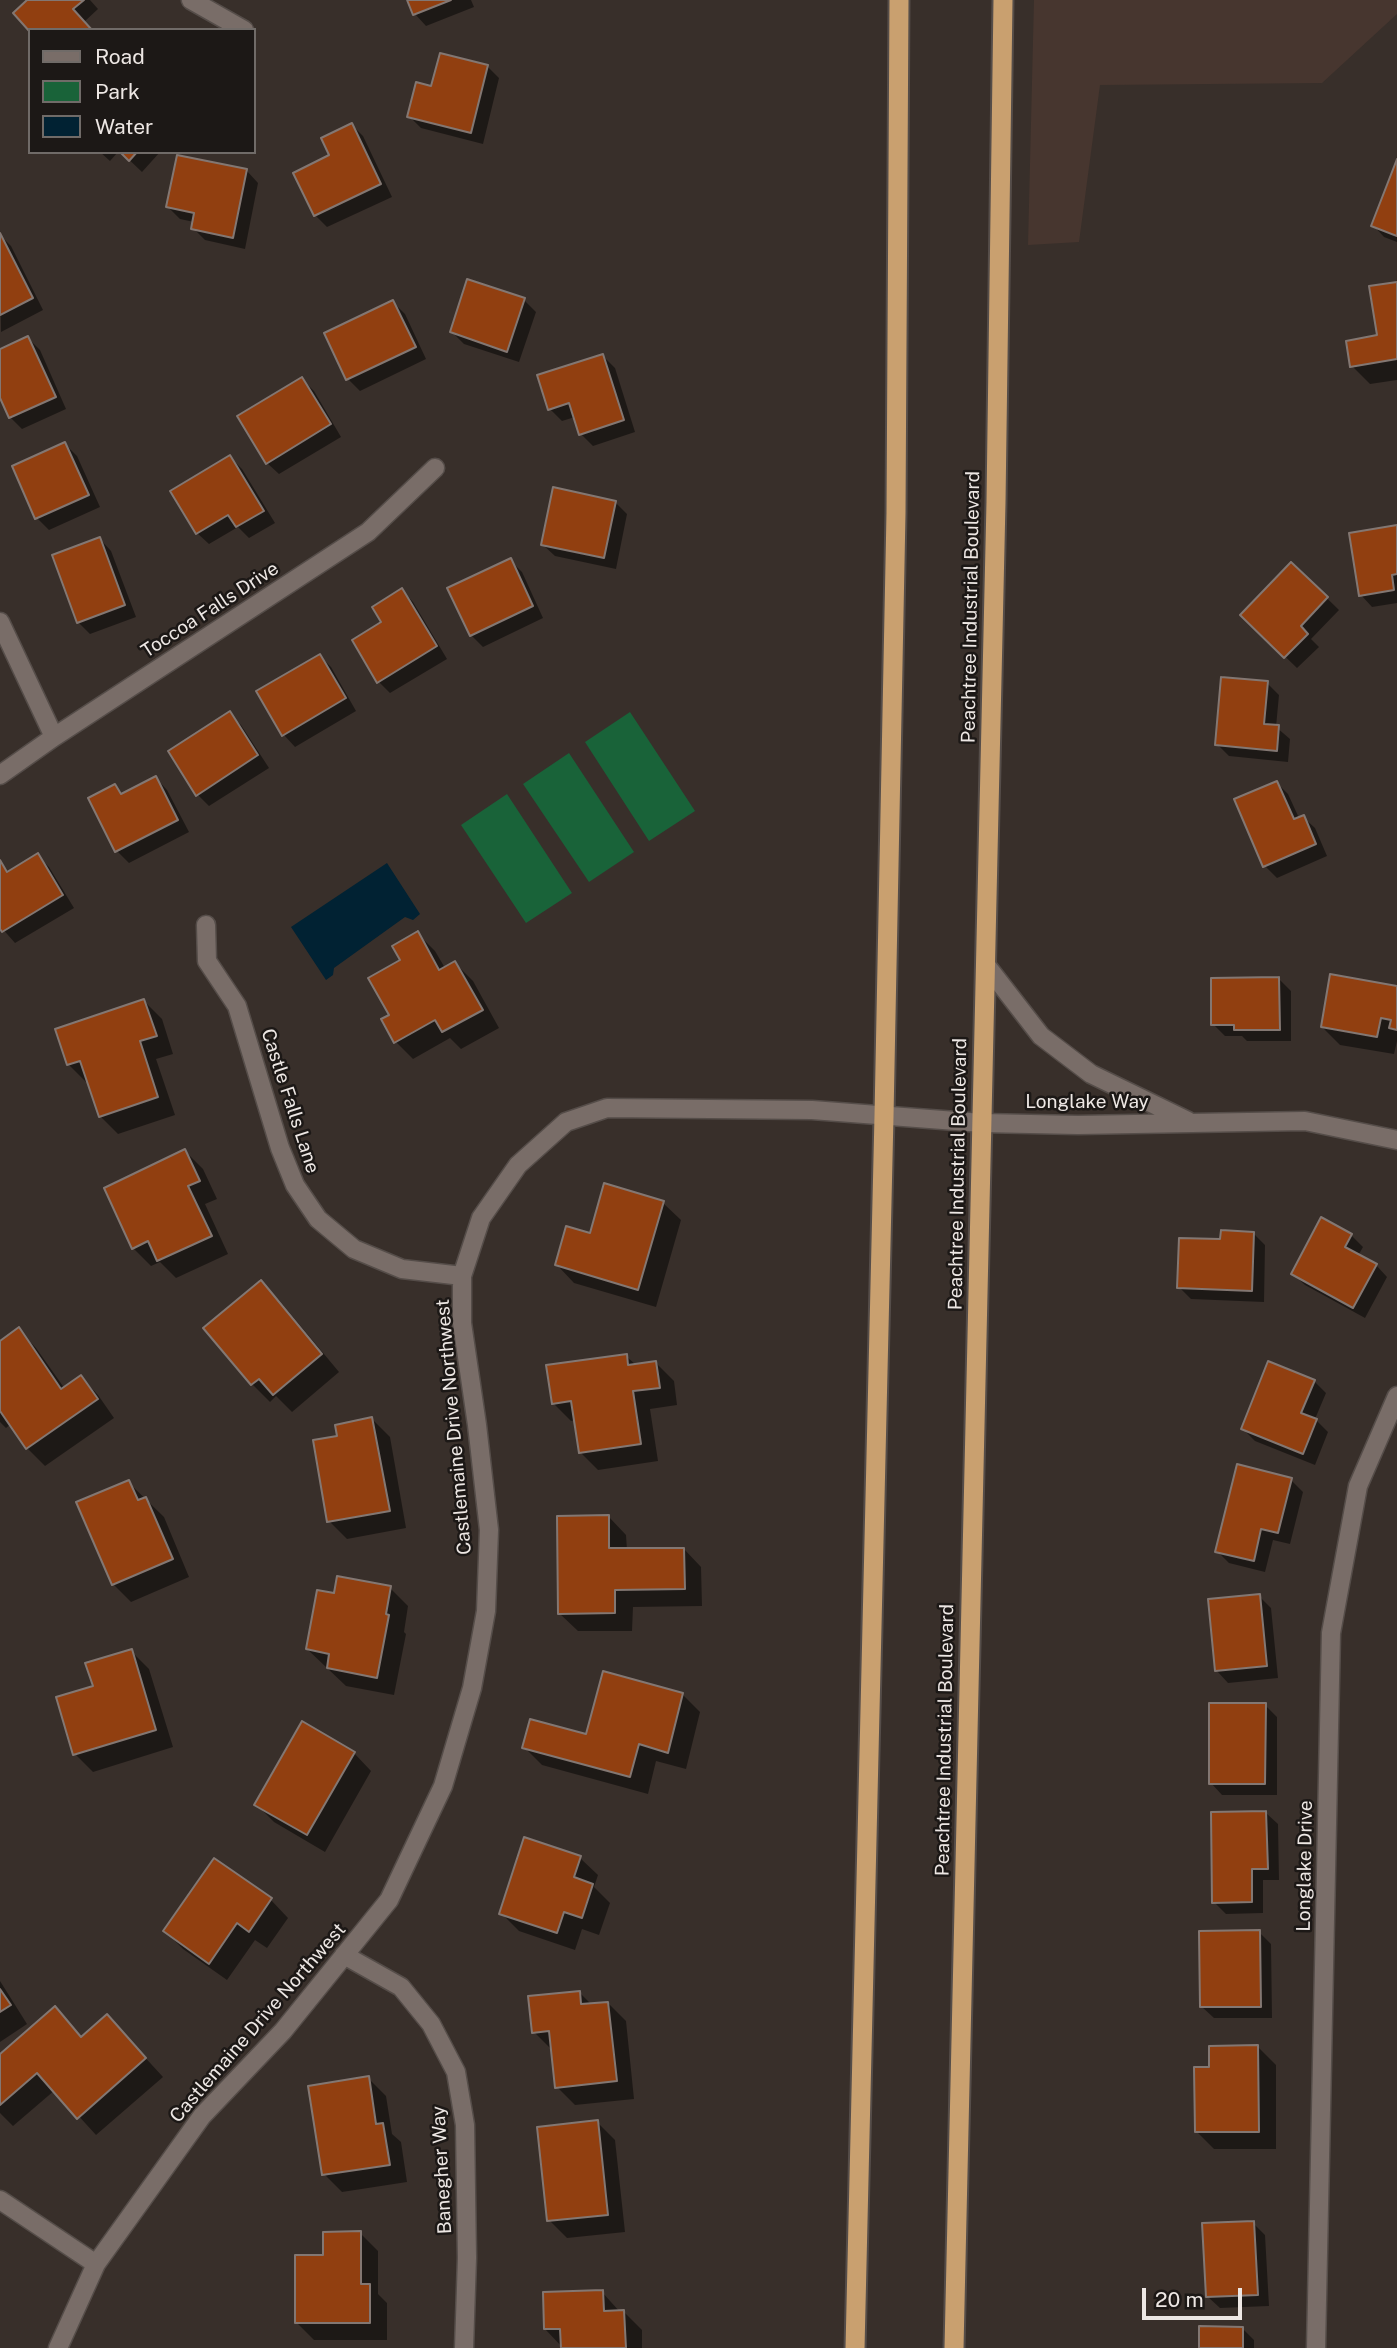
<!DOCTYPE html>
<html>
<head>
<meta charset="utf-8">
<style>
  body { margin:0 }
  #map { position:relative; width:1397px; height:2348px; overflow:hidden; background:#382f2a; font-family:"Public Sans",sans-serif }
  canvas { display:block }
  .legend { position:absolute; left:28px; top:28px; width:228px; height:126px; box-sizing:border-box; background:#1c1816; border:2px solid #706b68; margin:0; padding:9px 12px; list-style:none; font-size:21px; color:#ede7e4 }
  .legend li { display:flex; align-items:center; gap:14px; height:35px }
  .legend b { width:35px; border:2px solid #706b68 }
  .scale { position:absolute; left:1142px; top:2288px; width:100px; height:32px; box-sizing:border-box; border:4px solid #ede7e4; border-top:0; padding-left:9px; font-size:21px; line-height:24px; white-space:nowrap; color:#ede7e4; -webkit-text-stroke:5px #1c1816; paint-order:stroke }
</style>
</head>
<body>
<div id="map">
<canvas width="1397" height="2348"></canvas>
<ul class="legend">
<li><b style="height:9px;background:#796d68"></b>Road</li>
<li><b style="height:19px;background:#196339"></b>Park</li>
<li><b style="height:19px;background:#012233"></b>Water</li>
</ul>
<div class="scale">20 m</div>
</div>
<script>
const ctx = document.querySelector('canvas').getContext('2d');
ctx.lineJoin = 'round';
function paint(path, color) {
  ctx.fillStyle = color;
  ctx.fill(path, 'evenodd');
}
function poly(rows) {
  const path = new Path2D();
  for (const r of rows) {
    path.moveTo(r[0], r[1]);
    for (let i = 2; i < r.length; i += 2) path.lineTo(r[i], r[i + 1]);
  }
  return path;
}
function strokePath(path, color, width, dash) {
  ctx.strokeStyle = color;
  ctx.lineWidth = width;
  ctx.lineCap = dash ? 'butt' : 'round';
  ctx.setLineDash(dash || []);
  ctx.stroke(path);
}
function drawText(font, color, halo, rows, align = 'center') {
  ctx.font = font + ' "Public Sans",sans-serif';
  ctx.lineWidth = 5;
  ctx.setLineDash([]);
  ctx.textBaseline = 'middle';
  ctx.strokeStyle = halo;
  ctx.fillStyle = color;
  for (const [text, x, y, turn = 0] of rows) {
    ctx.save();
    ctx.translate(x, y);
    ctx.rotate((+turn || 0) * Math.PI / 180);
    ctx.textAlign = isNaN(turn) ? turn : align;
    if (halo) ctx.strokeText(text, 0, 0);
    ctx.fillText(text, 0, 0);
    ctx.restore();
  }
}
const built = poly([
  [1034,0,1397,0,1397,14,1322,83,1100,85,1079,242,1028,245]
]);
const green = poly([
  [630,712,695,811,649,841,585,742],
  [569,753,634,852,589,882,523,784],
  [507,794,572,893,526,923,461,825]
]);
const water = poly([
  [387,863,420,914,413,920,405,917,334,968,333,975,326,980,291,927]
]);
const shadow = poly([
  [30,0,90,0,98,9,84,22],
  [409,0,471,0,474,7,426,26,415,14],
  [487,66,499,78,483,144,421,128,409,116],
  [352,125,363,136,392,197,327,227,315,215],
  [100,152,118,152,110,161],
  [121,152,160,152,142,172],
  [1397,164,1397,242,1384,237,1373,225],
  [247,171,258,183,245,249,205,240,193,228,194,222,180,219,168,207],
  [0,235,11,246,43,310,1,332],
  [1397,283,1397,380,1370,384,1352,366,1379,337],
  [524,300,536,312,519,362,464,344,452,332],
  [393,302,405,314,426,359,360,391,348,379],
  [28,338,40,350,66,409,22,429,10,417,0,394,0,351],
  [603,356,615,368,635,432,593,446,581,434,575,417,562,421,550,409],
  [302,379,314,391,341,437,279,474,267,463],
  [65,444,77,456,100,507,49,530,37,518],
  [230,457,242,469,275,523,249,538,238,527,209,544,197,533],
  [615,502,627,514,616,569,555,556,543,545],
  [1397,527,1397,603,1372,607,1361,595],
  [100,539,111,551,136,617,90,634,78,622],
  [510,560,522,572,543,618,483,647,471,635],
  [1292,564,1339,610,1311,639,1319,647,1297,668,1242,615],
  [402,590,413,602,447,659,390,693,379,682,384,623],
  [320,656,331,667,356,711,295,747,284,735],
  [1267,683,1279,695,1276,727,1290,739,1288,762,1229,756,1217,744],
  [229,714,241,725,269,768,209,806,198,795],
  [156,778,167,790,189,832,129,863,117,851,115,786,124,795],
  [1277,783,1288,794,1299,818,1303,817,1315,828,1327,856,1277,878,1265,866],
  [37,855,49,867,74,908,15,943,0,926,0,863,9,872],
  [417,933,435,951,445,968,455,963,473,981,499,1028,461,1049,450,1038,413,1059,395,1041,391,1016,402,960],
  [1279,979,1291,991,1291,1041,1247,1041,1242,1036,1225,1036,1213,1024],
  [1397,987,1397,1041,1394,1054,1340,1045,1322,1027],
  [144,1001,162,1019,173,1054,156,1059,175,1115,118,1134,100,1116,89,1081,86,1082,68,1064],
  [185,1151,203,1169,217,1199,205,1204,228,1254,176,1278,160,1262,151,1266,133,1248],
  [663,1203,681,1220,656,1307,574,1283,557,1265,591,1235],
  [1253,1233,1265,1245,1264,1302,1191,1299,1179,1287,1222,1241],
  [1351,1235,1363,1247,1358,1256,1376,1265,1387,1277,1365,1318,1305,1285,1293,1274],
  [261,1282,279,1300,339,1372,292,1412,276,1396,270,1402,252,1384],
  [19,1330,36,1348,65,1389,81,1377,98,1395,114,1418,45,1466,27,1448,11,1424,6,1428,0,1422,0,1343],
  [626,1356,636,1365,656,1363,674,1381,677,1405,650,1409,658,1461,598,1470,580,1452,576,1420,571,1421,553,1403],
  [1314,1381,1326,1393,1315,1419,1328,1432,1315,1465,1255,1441,1243,1429],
  [372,1419,390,1437,406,1528,347,1539,329,1521,339,1437],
  [1291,1480,1303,1492,1290,1544,1273,1540,1265,1572,1229,1563,1217,1551],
  [128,1482,164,1517,189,1577,131,1602,113,1584],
  [609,1517,626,1535,627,1550,684,1549,701,1567,702,1606,633,1607,632,1631,578,1631,560,1614],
  [390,1588,408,1606,404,1632,406,1634,394,1695,346,1686,307,1649,335,1595],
  [1259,1596,1271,1608,1278,1678,1228,1683,1217,1671],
  [131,1651,149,1669,173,1747,93,1772,75,1754],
  [682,1694,700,1712,686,1769,656,1761,648,1794,542,1765,524,1747,587,1736],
  [1265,1705,1277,1717,1277,1795,1222,1795,1211,1783],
  [354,1753,371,1771,325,1852,274,1822,256,1804],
  [1266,1813,1278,1824,1279,1880,1263,1880,1263,1913,1226,1914,1214,1902],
  [580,1858,598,1875,594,1887,610,1903,599,1935,582,1929,575,1950,519,1931,501,1913],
  [271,1900,288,1918,267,1948,255,1940,227,1980,183,1949,165,1931],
  [1259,1932,1271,1944,1272,2018,1214,2018,1202,2007],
  [0,1981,27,2024,0,2042],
  [579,1992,592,2005,608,2003,626,2021,634,2099,575,2105,557,2087,552,2050,534,2032],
  [55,2008,82,2038,107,2016,163,2077,96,2135,55,2090,13,2126,0,2113,0,2056],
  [1258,2047,1276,2065,1276,2149,1214,2149,1196,2131,1211,2069],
  [368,2078,386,2096,392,2134,401,2142,407,2182,342,2192,324,2174],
  [597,2122,615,2140,625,2232,567,2238,549,2220],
  [1253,2223,1265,2235,1269,2306,1220,2308,1208,2297],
  [360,2233,378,2251,378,2294,387,2303,387,2340,314,2340,296,2322,325,2257],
  [602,2292,620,2312,624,2312,642,2330,642,2348,563,2348,545,2329],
  [1242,2328,1254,2340,1254,2348,1201,2348]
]);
const building = poly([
  [27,0,84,0,73,9,92,30,30,30,30,32,13,13,27,0],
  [407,0,451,0,413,15,407,0],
  [440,53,488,65,471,133,407,117,416,82,431,86,440,53],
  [352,123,381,184,314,216,293,173,329,155,321,138,352,123],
  [120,152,137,152,129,161,120,152],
  [177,155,247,169,233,238,191,229,194,213,166,207,177,155],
  [1397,159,1397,236,1371,226,1397,159],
  [0,233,33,298,0,315,0,233],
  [467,279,525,298,507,352,450,332,467,279],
  [1397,282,1397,359,1350,367,1346,341,1377,335,1369,286,1397,282],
  [393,300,416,347,346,380,324,333,393,300],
  [28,336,56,397,9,418,0,398,0,349,28,336],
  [603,354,624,420,579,435,569,403,548,410,537,375,603,354],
  [302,377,331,424,266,464,237,416,302,377],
  [65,442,89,495,35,519,12,466,65,442],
  [230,455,264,511,236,527,228,515,196,534,170,491,230,455],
  [553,487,616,501,604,558,541,545,553,487],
  [1397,525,1397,574,1392,575,1394,590,1359,596,1349,533,1397,525],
  [100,537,125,605,77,623,52,555,100,537],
  [511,558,533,606,470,636,447,588,511,558],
  [1291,562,1328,597,1301,626,1308,634,1284,658,1240,615,1291,562],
  [402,588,437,646,377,683,352,640,381,622,372,607,402,588],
  [320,654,346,698,282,736,256,691,320,654],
  [1221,677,1268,681,1264,724,1279,725,1277,751,1215,745,1221,677],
  [230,711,258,755,196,796,168,751,230,711],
  [156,776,178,820,115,852,88,798,115,784,121,794,156,776],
  [1277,781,1294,819,1304,815,1316,844,1263,867,1234,799,1277,781],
  [38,853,63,895,2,932,0,929,0,860,7,872,38,853],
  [418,931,439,970,455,961,483,1010,442,1032,435,1020,394,1043,381,1019,389,1015,368,978,400,960,392,946,418,931],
  [1330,974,1397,986,1397,1030,1389,1028,1391,1020,1381,1018,1377,1037,1321,1027,1330,974],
  [1279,977,1280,1030,1234,1030,1234,1025,1211,1025,1211,978,1279,977],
  [144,999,157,1036,140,1041,158,1097,99,1117,80,1061,67,1065,55,1029,144,999],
  [185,1149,200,1181,188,1186,212,1236,157,1261,148,1241,132,1249,104,1188,185,1149],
  [604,1183,664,1201,638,1290,555,1265,566,1226,590,1233,604,1183],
  [1321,1217,1352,1234,1345,1247,1377,1264,1353,1308,1291,1274,1321,1217],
  [1221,1230,1254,1232,1252,1291,1177,1288,1179,1238,1220,1239,1221,1230],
  [261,1280,322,1354,273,1395,259,1379,251,1385,203,1328,261,1280],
  [19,1327,61,1389,81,1375,98,1399,26,1449,0,1411,0,1341,19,1327],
  [627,1354,628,1365,656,1361,660,1388,633,1391,641,1444,579,1453,571,1401,552,1404,546,1365,627,1354],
  [1268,1361,1315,1380,1301,1413,1317,1419,1303,1454,1241,1429,1268,1361],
  [372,1417,390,1511,327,1522,313,1440,337,1436,335,1425,372,1417],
  [1237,1464,1292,1478,1278,1533,1261,1529,1254,1561,1215,1552,1237,1464],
  [129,1480,138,1500,146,1497,173,1559,112,1585,76,1502,129,1480],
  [609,1515,609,1548,684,1548,685,1589,615,1590,615,1613,558,1614,557,1516,609,1515],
  [337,1576,391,1586,386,1614,389,1615,377,1678,327,1668,329,1654,306,1649,317,1590,334,1593,337,1576],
  [1260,1594,1267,1666,1215,1671,1208,1599,1260,1594],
  [132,1649,156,1730,73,1755,56,1697,93,1686,85,1663,132,1649],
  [603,1671,683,1693,668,1753,639,1744,630,1777,522,1748,530,1719,586,1734,603,1671],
  [1209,1703,1266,1703,1265,1784,1209,1784,1209,1703],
  [302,1721,355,1752,307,1835,254,1805,302,1721],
  [1266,1811,1268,1869,1252,1869,1252,1902,1212,1903,1211,1812,1266,1811],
  [524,1837,581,1856,574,1877,593,1884,582,1918,564,1912,557,1933,499,1914,524,1837],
  [214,1858,272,1898,249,1932,237,1923,209,1964,163,1931,214,1858],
  [1260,1930,1261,2007,1200,2007,1199,1931,1260,1930],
  [0,1989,11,2005,0,2012,0,1989],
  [580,1991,581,2004,608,2002,617,2081,555,2088,549,2031,532,2033,528,1996,580,1991],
  [55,2006,81,2037,107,2014,146,2058,77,2119,37,2073,0,2105,0,2054,55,2006],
  [1258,2045,1259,2132,1195,2132,1194,2067,1209,2067,1209,2046,1258,2045],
  [369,2076,376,2124,383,2123,390,2165,322,2175,308,2086,369,2076],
  [598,2120,608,2215,547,2221,537,2127,598,2120],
  [1254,2221,1258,2295,1206,2297,1202,2223,1254,2221],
  [361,2231,361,2284,370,2284,370,2323,295,2323,295,2255,323,2255,323,2232,361,2231],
  [603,2290,604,2311,624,2310,626,2348,561,2348,560,2329,544,2329,543,2292,603,2290],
  [1199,2326,1243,2327,1243,2348,1199,2348,1199,2326]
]);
const minor = poly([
  [191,0,244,30],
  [0,622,54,737],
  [0,775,54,737,368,532,435,468],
  [206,925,207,961,237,1006,280,1148,295,1185,318,1219,354,1249,402,1269,462,1276],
  [986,965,1041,1036,1091,1074,1188,1121],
  [344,1955,401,1987,431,2024,456,2072,465,2125,467,2258,464,2348],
  [0,2200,96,2264],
  [58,2348,96,2264,202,2116,283,2031,389,1900,443,1786,472,1688,486,1611,489,1530,477,1425,462,1323,462,1276,481,1218,518,1165,566,1122,607,1108,812,1110,982,1123,1078,1125,1305,1121,1397,1140],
  [1316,2348,1331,1633,1358,1486,1397,1396]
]);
const trunk = poly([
  [855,2348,884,1116,896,513,899,0],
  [954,2348,996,502,1003,0]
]);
const streetNames = [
  ["Peachtree Industrial Boulevard",971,607,-89],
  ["Toccoa Falls Drive",210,610,-33],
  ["Castle Falls Lane",290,1101,72],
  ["Longlake Way",1087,1102],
  ["Peachtree Industrial Boulevard",958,1174,-89],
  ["Castlemaine Drive Northwest",454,1427,-95],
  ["Peachtree Industrial Boulevard",945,1740,-89],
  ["Longlake Drive",1305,1866,-89],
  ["Castlemaine Drive Northwest",258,2023,-49],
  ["Banegher Way",442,2170,-93]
];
paint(built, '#47362f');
paint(green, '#196339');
paint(water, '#012233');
paint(shadow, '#0007');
paint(building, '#913f10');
strokePath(building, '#837772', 2);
strokePath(minor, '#554d49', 21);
strokePath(trunk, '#554d49', 23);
strokePath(minor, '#796d68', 18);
strokePath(trunk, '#c9a06f', 19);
drawText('19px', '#ede7e4', '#1c1816', streetNames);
</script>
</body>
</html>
